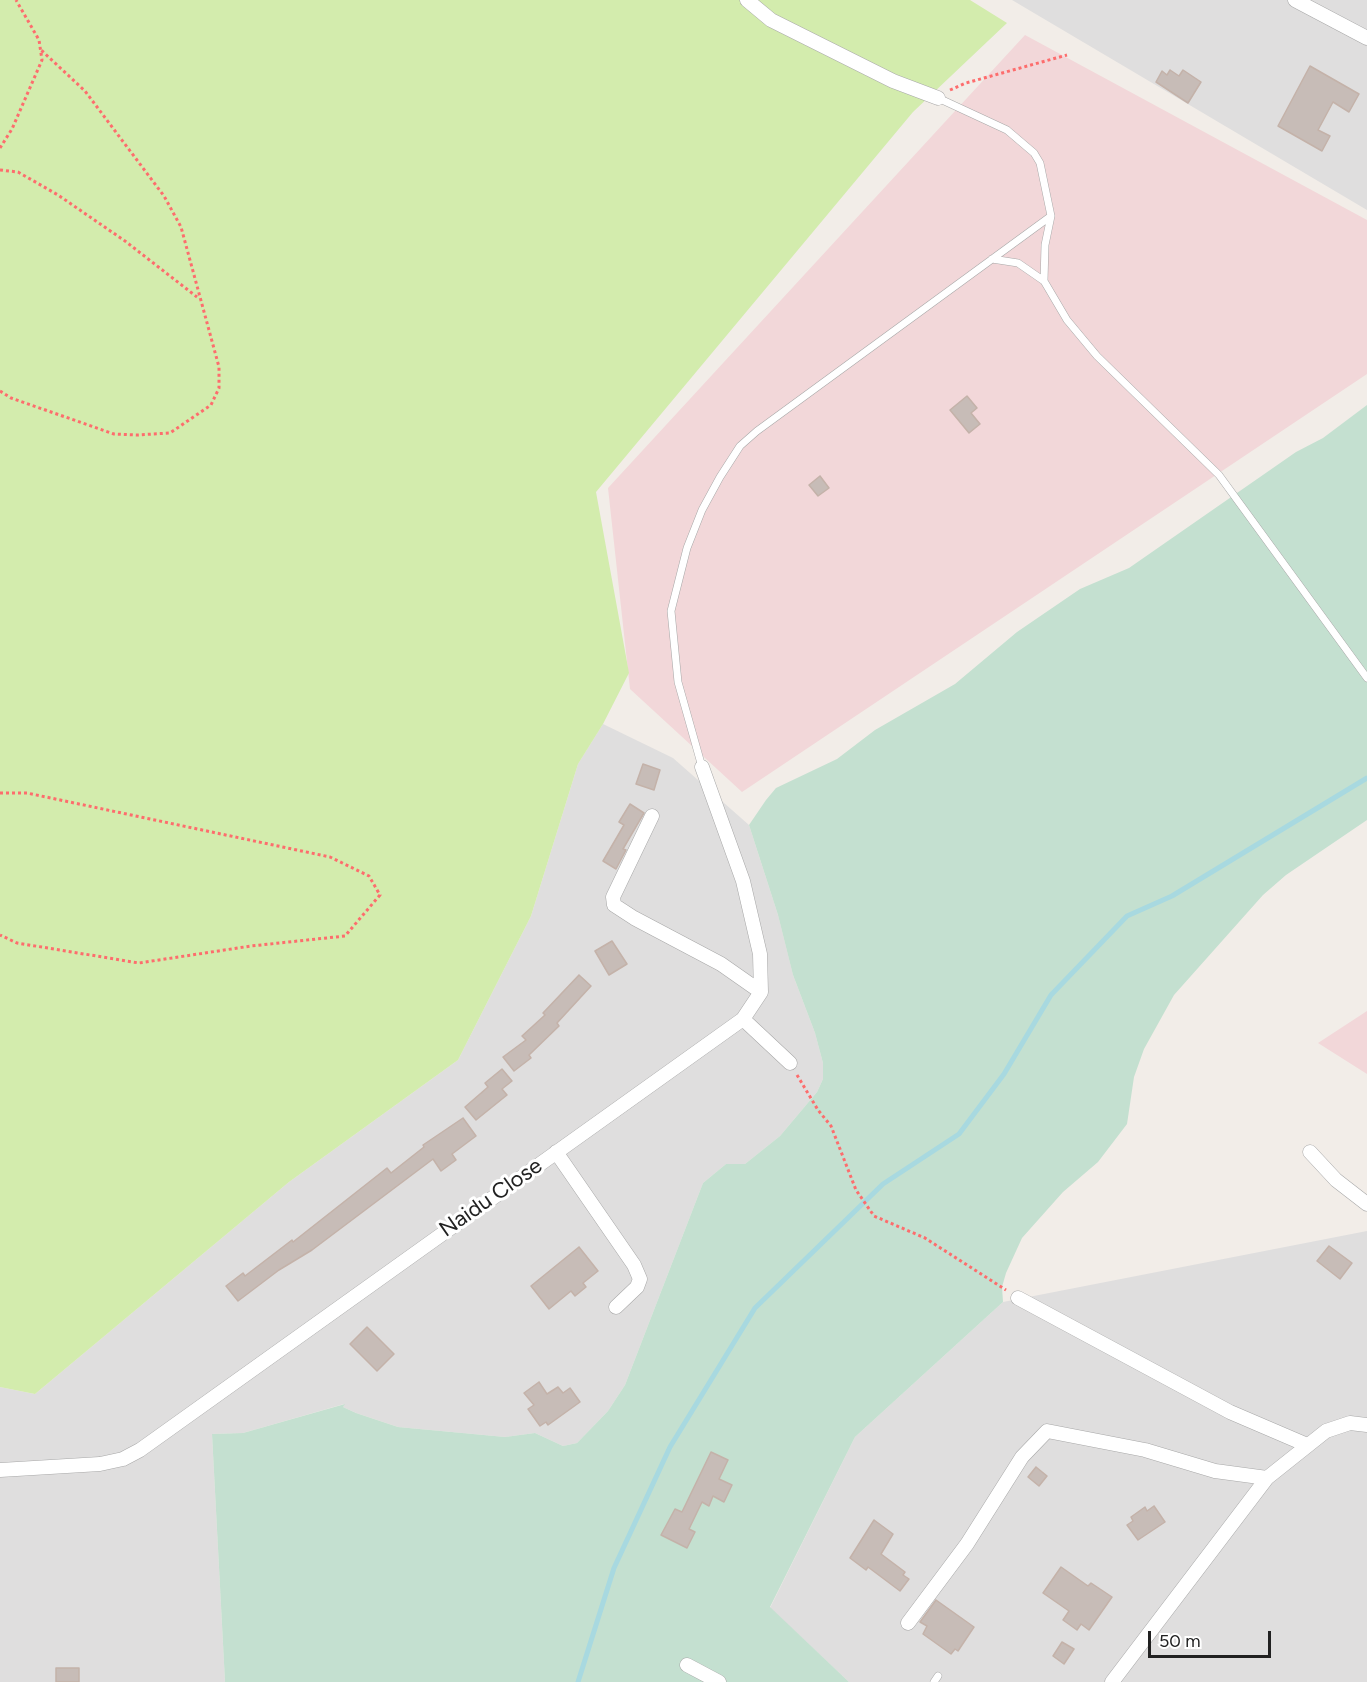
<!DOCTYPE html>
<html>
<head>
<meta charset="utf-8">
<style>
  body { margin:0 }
  #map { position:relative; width:1367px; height:1682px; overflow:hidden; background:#f2ede8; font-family:Figtree,sans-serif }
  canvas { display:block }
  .scale { position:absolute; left:1148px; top:1631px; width:123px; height:27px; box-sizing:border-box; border:3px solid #212121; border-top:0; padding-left:8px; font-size:18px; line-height:21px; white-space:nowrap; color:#212121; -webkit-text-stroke:4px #fff; paint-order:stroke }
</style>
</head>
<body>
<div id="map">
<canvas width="1367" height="1682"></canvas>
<div class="scale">50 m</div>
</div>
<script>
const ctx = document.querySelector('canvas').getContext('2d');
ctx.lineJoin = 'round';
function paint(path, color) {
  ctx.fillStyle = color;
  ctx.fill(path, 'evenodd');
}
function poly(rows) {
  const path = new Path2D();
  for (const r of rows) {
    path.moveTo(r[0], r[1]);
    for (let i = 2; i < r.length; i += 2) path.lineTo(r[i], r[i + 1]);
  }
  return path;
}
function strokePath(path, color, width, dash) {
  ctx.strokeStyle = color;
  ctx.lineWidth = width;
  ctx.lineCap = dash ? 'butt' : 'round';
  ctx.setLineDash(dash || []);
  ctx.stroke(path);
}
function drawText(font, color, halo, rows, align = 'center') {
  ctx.font = font + ' Figtree,sans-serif';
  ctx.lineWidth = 6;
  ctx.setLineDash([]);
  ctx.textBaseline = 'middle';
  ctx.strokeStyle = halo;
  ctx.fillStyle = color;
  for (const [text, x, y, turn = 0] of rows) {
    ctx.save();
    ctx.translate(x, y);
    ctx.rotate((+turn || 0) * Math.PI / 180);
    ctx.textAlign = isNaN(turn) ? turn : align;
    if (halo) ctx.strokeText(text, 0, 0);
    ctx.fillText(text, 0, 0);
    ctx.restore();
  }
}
const residential = poly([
  [1012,0,1367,0,1367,210],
  [603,724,673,758,749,825,778,915,793,975,815,1033,823,1063,823,1079,817,1092,780,1136,745,1164,726,1164,703,1183,625,1385,608,1411,577,1443,563,1446,535,1433,505,1437,398,1427,356,1413,343,1407,344,1404,243,1433,212,1434,225,1682,0,1682,0,1387,35,1394,289,1182,458,1060,531,916,578,764],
  [1367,1231,1367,1682,849,1682,770,1608,855,1437,1003,1302]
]);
const commercial = poly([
  [1025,35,1367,220,1367,374,742,792,630,689,608,488],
  [1367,1011,1367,1074,1318,1043]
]);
const grass = poly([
  [0,0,970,0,1007,23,913,112,596,492,629,673,603,724,578,764,531,916,458,1060,289,1182,35,1394,0,1387]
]);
const wetland = poly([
  [1367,405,1367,820,1286,875,1263,895,1174,995,1144,1049,1134,1077,1127,1124,1098,1162,1063,1192,1022,1238,1006,1273,1002,1287,1003,1302,855,1437,770,1607,849,1682,225,1682,212,1434,243,1433,345,1404,343,1407,356,1413,398,1427,505,1437,535,1433,563,1446,577,1443,608,1411,625,1385,703,1183,726,1164,745,1164,780,1136,817,1092,823,1079,823,1063,815,1033,793,975,778,915,749,825,766,800,776,788,837,759,875,730,955,684,1017,632,1080,589,1129,568,1296,452,1323,438]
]);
const stream = poly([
  [578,1682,614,1568,670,1447,755,1308,883,1184,959,1134,1004,1074,1051,995,1127,916,1172,896,1367,778]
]);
const building = poly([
  [1310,66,1359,94,1349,112,1333,102,1318,130,1330,136,1322,151,1278,126,1310,66],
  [1170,70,1179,76,1183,70,1201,82,1188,103,1156,82,1162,71,1167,75,1170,70],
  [967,396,977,408,971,413,980,424,969,433,950,410,967,396],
  [820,476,829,488,818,496,809,485,820,476],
  [643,764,660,770,654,790,636,784,643,764],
  [630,804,644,813,623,849,626,850,616,869,603,861,624,825,619,822,630,804],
  [612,941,627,964,609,975,595,951,612,941],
  [579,975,591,986,557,1023,559,1026,529,1055,531,1058,514,1071,503,1057,526,1040,522,1036,545,1015,543,1013,579,975],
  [502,1069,512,1081,502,1089,507,1095,476,1120,465,1107,488,1087,485,1083,502,1069],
  [463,1118,476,1136,452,1154,456,1160,441,1171,433,1159,312,1250,279,1270,238,1301,226,1286,243,1273,245,1276,292,1240,293,1242,387,1168,391,1173,424,1147,423,1145,463,1118],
  [1329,1246,1352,1263,1340,1279,1317,1261,1329,1246],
  [579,1247,598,1271,583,1283,586,1287,575,1296,571,1291,549,1309,531,1286,579,1247],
  [367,1327,394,1354,377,1371,350,1344,367,1327],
  [539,1382,547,1394,558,1387,563,1393,570,1388,580,1402,548,1425,546,1422,540,1426,528,1409,534,1405,524,1393,539,1382],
  [711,1452,728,1460,719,1479,732,1485,724,1502,713,1496,709,1506,702,1502,689,1529,695,1532,687,1548,661,1535,675,1509,682,1512,711,1452],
  [1036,1467,1047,1476,1039,1486,1028,1477,1036,1467],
  [1154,1506,1165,1522,1138,1540,1127,1525,1133,1521,1131,1517,1145,1507,1147,1511,1154,1506],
  [874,1520,893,1534,881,1554,905,1572,903,1575,909,1579,900,1591,868,1567,866,1570,850,1558,874,1520],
  [1061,1567,1088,1586,1091,1583,1112,1597,1089,1630,1081,1624,1077,1630,1063,1620,1069,1611,1043,1593,1061,1567],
  [936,1600,974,1627,958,1651,955,1649,951,1654,923,1634,927,1626,920,1622,936,1600],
  [1062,1642,1074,1649,1064,1664,1053,1656,1062,1642],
  [56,1668,79,1668,79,1682,56,1682,56,1668]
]);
const path = poly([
  [950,90,966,83,1067,55],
  [0,148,12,129,42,60,39,40,16,0],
  [0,170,18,172,58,195,125,241,197,297],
  [0,391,11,398,114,434,137,435,170,433,211,405,219,388,219,367,181,227,164,196,85,91,40,49],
  [0,793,27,793,330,857,369,876,380,895,345,936,251,946,139,963,17,943,0,935],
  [797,1075,818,1110,831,1126,856,1190,874,1216,925,1238,1006,1290]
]);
const service = poly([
  [992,259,1018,263,1044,281,1067,320,1097,356,1219,475,1367,678],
  [1044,281,1045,245,1051,216],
  [702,767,678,682,671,611,687,548,702,510,720,477,740,446,757,431,1051,216,1040,163,1034,153,1007,130,938,98],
  [934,1682,938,1676]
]);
const minor = poly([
  [747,0,771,20,893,81,938,98],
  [1295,0,1367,38],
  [652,816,613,897,614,905,634,918,721,964,761,992],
  [743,1019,790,1063],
  [556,1152,634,1265,640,1279,637,1287,616,1307],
  [1310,1152,1336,1180,1367,1204],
  [1018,1298,1230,1412,1307,1445],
  [0,1470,100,1464,123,1459,140,1450,743,1019,761,992,760,954,743,881,702,767],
  [908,1623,967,1544,1022,1457,1047,1431,1145,1450,1215,1471,1267,1478],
  [687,1665,719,1682],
  [1112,1682,1267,1478,1326,1431,1350,1423,1367,1425]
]);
const streetNames = [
  ["Naidu Close",491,1198,-35]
];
paint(residential, '#dfdede');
paint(commercial, '#f2d7d9');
paint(grass, '#d3ecad');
paint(wetland, '#c4e0d0');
strokePath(stream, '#a8d9e0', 5);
paint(building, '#c7bcb7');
strokePath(building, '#c4b2a9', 1.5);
strokePath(service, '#a8a8a8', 8);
strokePath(minor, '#a8a8a8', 15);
strokePath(path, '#fd6d6d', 3, [3, 3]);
strokePath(service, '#fff', 7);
strokePath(minor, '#fff', 14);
drawText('22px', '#212121', '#fff', streetNames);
</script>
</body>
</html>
